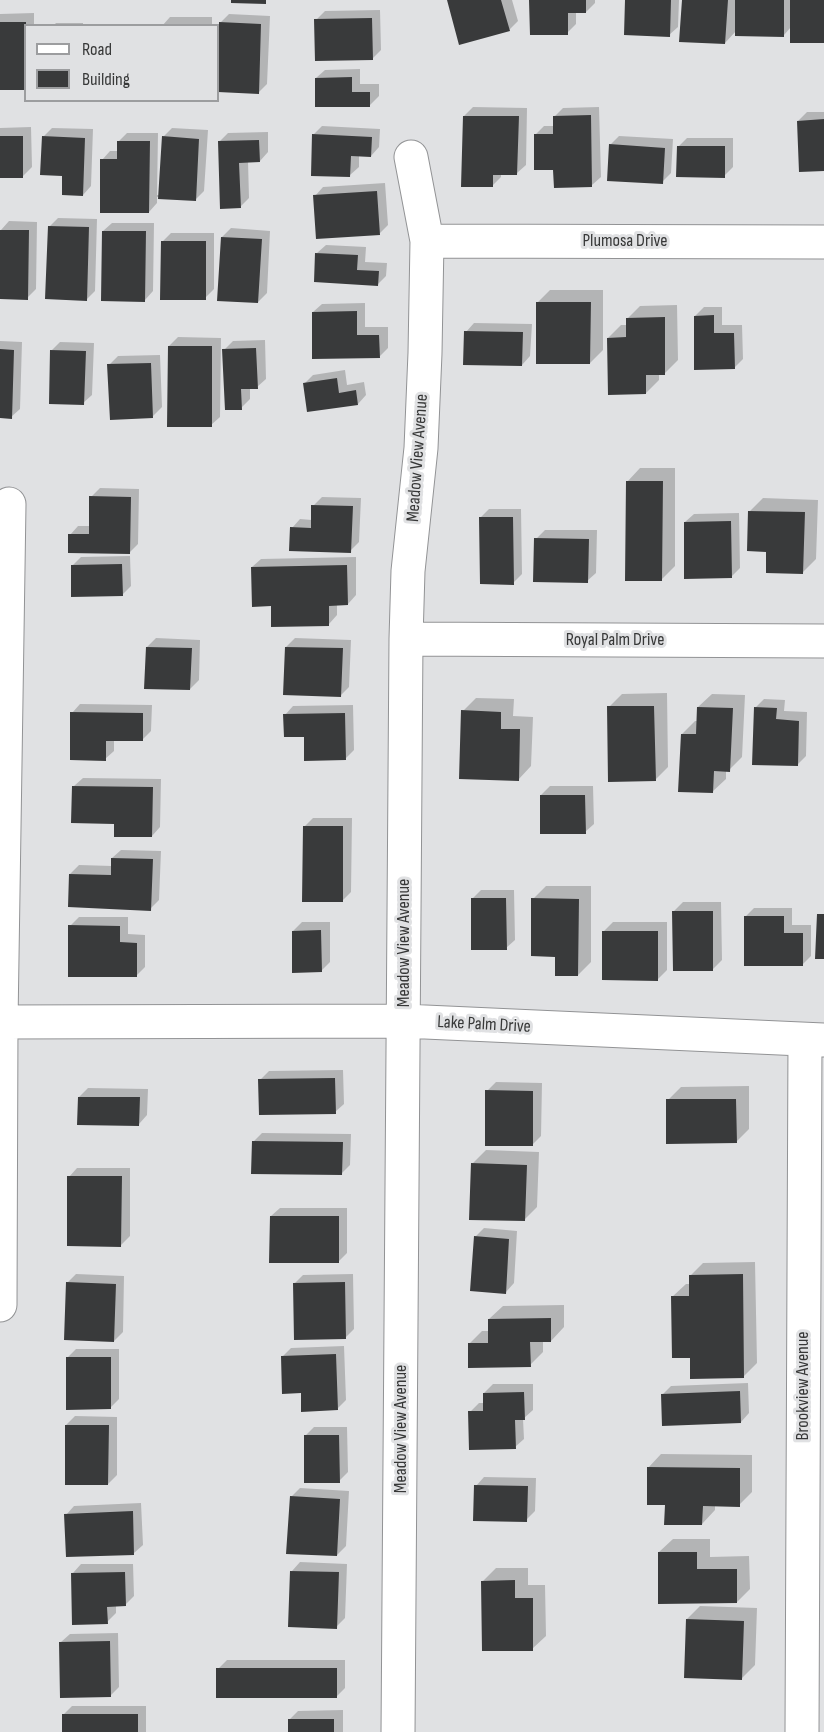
<!DOCTYPE html>
<html>
<head>
<meta charset="utf-8">
<style>
  body { margin:0 }
  #map { position:relative; width:824px; height:1732px; overflow:hidden; background:#e0e1e3; font-family:"Sofia Sans Condensed",sans-serif }
  canvas { display:block }
  .legend { position:absolute; left:24px; top:24px; width:195px; height:78px; box-sizing:border-box; background:#e0e1e3; border:2px solid #9c9d9f; margin:0; padding:8px 10px; list-style:none; font-size:18px; color:#373838 }
  .legend li { display:flex; align-items:center; gap:12px; height:30px }
  .legend b { width:30px; border:2px solid #9c9d9f }
</style>
</head>
<body>
<div id="map">
<canvas width="824" height="1732"></canvas>
<ul class="legend">
<li><b style="height:8px;background:#fff"></b>Road</li>
<li><b style="height:16px;background:#393a3b"></b>Building</li>
</ul>
</div>
<script>
const ctx = document.querySelector('canvas').getContext('2d');
ctx.lineJoin = 'round';
function paint(path, color) {
  ctx.fillStyle = color;
  ctx.fill(path, 'evenodd');
}
function poly(rows) {
  const path = new Path2D();
  for (const r of rows) {
    path.moveTo(r[0], r[1]);
    for (let i = 2; i < r.length; i += 2) path.lineTo(r[i], r[i + 1]);
  }
  return path;
}
function strokePath(path, color, width, dash) {
  ctx.strokeStyle = color;
  ctx.lineWidth = width;
  ctx.lineCap = dash ? 'butt' : 'round';
  ctx.setLineDash(dash || []);
  ctx.stroke(path);
}
function drawText(font, color, halo, rows, align = 'center') {
  ctx.font = font + ' "Sofia Sans Condensed",sans-serif';
  ctx.lineWidth = 6;
  ctx.setLineDash([]);
  ctx.textBaseline = 'middle';
  ctx.strokeStyle = halo;
  ctx.fillStyle = color;
  for (const [text, x, y, turn = 0] of rows) {
    ctx.save();
    ctx.translate(x, y);
    ctx.rotate((+turn || 0) * Math.PI / 180);
    ctx.textAlign = isNaN(turn) ? turn : align;
    if (halo) ctx.strokeText(text, 0, 0);
    ctx.fillText(text, 0, 0);
    ctx.restore();
  }
}
const shadow = poly([
  [449,0,512,0,518,21,509,30],
  [531,0,595,0,595,3,586,12,576,12,576,24,567,33],
  [627,0,679,0,678,27,669,35],
  [683,0,824,0,824,42,791,27,784,35,736,31,725,43],
  [380,10,381,50,372,59,316,20,325,11],
  [34,13,34,26,26,26,0,89,0,14],
  [229,14,270,16,267,84,259,92,218,91,220,23],
  [170,17,212,17,212,26,162,26],
  [56,23,83,23,83,26,53,26],
  [360,69,360,84,379,84,379,96,370,105,316,78,325,70],
  [473,107,527,108,526,165,517,173,501,173,501,177,492,186,464,116],
  [599,107,601,177,592,185,555,168,535,135,544,126,554,126,554,117,563,108],
  [807,112,824,112,824,169,798,121],
  [322,126,380,129,379,147,371,156,359,155,359,167,350,175,313,135],
  [31,127,32,167,23,176,0,176,0,128],
  [52,128,93,129,91,186,83,195,63,174,43,137],
  [172,128,208,130,204,191,195,200,157,197,157,203,149,212,102,160,110,151,118,151,118,142,127,133,158,133,157,195,160,195,163,137],
  [268,132,268,152,260,161,248,161,249,198,240,207,219,142,228,133],
  [619,136,673,139,671,173,662,182,610,145],
  [687,138,733,138,733,167,724,176,678,147],
  [385,183,388,225,379,234,315,196,323,187],
  [58,218,97,219,95,291,87,299,49,227],
  [9,221,37,222,36,289,27,298,0,298,1,230],
  [112,223,154,223,153,291,145,300,103,231],
  [231,228,270,231,267,293,258,302,222,237],
  [171,233,214,233,214,289,205,298,162,242],
  [326,245,366,247,365,262,387,263,386,276,377,285,317,253],
  [550,290,603,290,603,350,590,363,537,303],
  [365,303,365,327,388,327,388,348,379,357,313,312,322,304],
  [677,305,678,360,665,373,659,374,659,380,646,393,608,338,621,325,628,325,627,319,640,306],
  [704,307,722,307,722,325,742,325,743,359,734,368,695,316],
  [474,323,532,324,530,356,522,365,466,332],
  [178,337,221,338,220,417,211,425,169,346],
  [265,340,266,379,257,387,250,387,250,399,241,408,224,350,233,341],
  [0,341,22,342,20,409,11,417,0,417],
  [60,342,94,343,92,395,83,403,52,350],
  [160,355,162,407,153,416,109,365,118,356],
  [345,370,347,385,364,382,366,395,358,404,304,384,313,375],
  [640,468,675,468,675,566,662,579,627,482],
  [100,488,139,489,138,544,129,553,70,535,78,526,90,526,91,497],
  [322,497,361,498,359,542,350,551,292,528,300,519,312,520,313,506],
  [763,498,818,500,816,559,803,572,768,551,750,511],
  [489,509,521,509,522,574,513,583,480,518],
  [739,513,740,568,731,577,685,522,694,514],
  [545,530,597,530,596,573,587,581,536,539],
  [130,556,131,586,122,595,73,565,81,557],
  [356,557,356,595,348,604,337,604,337,615,329,624,272,605,252,567,261,559],
  [156,638,200,640,199,680,190,689,147,647],
  [295,638,351,640,349,687,340,696,286,647],
  [667,693,668,767,655,780,609,707,622,694],
  [712,694,745,695,742,757,729,770,726,770,726,779,712,792,682,734,695,721,698,721,698,707],
  [476,698,514,699,513,716,533,717,531,766,518,780,463,711],
  [764,699,785,700,784,711,807,712,806,756,797,765,755,708],
  [80,704,152,705,151,731,142,740,114,740,114,751,105,759,72,713],
  [353,705,354,750,345,759,305,736,285,715,293,706],
  [83,778,161,779,160,827,152,836,115,823,74,786],
  [550,786,593,786,594,824,585,832,541,795],
  [313,818,352,818,351,892,342,901,305,826],
  [121,850,161,851,159,900,150,909,70,874,79,865,112,866,112,858],
  [546,886,591,886,591,962,578,975,533,899],
  [481,890,514,890,515,940,506,948,472,899],
  [683,902,721,902,722,960,713,969,674,911],
  [754,908,792,908,792,925,811,925,811,956,803,964,745,917],
  [79,917,128,917,128,934,145,935,145,967,136,976,70,926],
  [302,922,330,922,330,962,321,971,293,931],
  [613,922,667,922,667,970,658,979,604,931],
  [343,1070,344,1104,335,1112,260,1080,269,1071],
  [496,1082,542,1083,541,1136,532,1145,487,1091],
  [749,1086,749,1129,736,1142,668,1100,681,1087],
  [88,1088,148,1089,147,1115,139,1124,79,1097],
  [262,1133,351,1134,350,1165,342,1173,253,1142],
  [486,1150,539,1152,537,1207,524,1220,472,1164],
  [77,1168,130,1168,130,1236,121,1245,69,1177],
  [280,1208,347,1208,347,1253,338,1262,271,1216],
  [484,1228,517,1231,514,1283,506,1292,475,1237],
  [755,1262,757,1363,744,1376,692,1356,672,1297,686,1284,690,1284,690,1276,703,1263],
  [76,1274,124,1276,123,1332,114,1341,67,1283],
  [353,1274,354,1329,345,1338,295,1283,303,1275],
  [564,1305,564,1327,551,1341,543,1341,543,1352,530,1365,469,1344,482,1331,490,1331,489,1319,503,1306],
  [344,1346,346,1400,337,1409,302,1391,282,1357,291,1348],
  [76,1349,119,1349,119,1399,110,1408,67,1358],
  [748,1383,749,1413,741,1422,662,1395,671,1386],
  [493,1384,533,1384,533,1410,523,1419,524,1439,515,1447,470,1412,479,1403,484,1403,484,1393],
  [75,1416,117,1417,117,1475,108,1484,66,1425],
  [314,1427,347,1427,348,1472,339,1481,305,1436],
  [661,1454,752,1455,752,1492,739,1505,715,1505,715,1510,702,1524,648,1468],
  [484,1477,536,1478,535,1511,526,1520,476,1486],
  [300,1488,349,1491,346,1546,337,1555,291,1497],
  [141,1503,143,1545,134,1553,66,1515,74,1506],
  [673,1539,710,1539,710,1557,749,1556,750,1589,737,1602,659,1552],
  [300,1562,347,1564,345,1618,336,1627,292,1571],
  [81,1564,133,1564,134,1596,125,1605,116,1605,116,1613,107,1622,73,1573],
  [496,1568,528,1568,528,1585,545,1585,546,1636,532,1649,483,1581],
  [700,1606,757,1608,755,1665,742,1678,687,1619],
  [118,1633,119,1687,110,1696,61,1642,70,1634],
  [227,1660,345,1660,345,1688,336,1697,218,1669],
  [72,1706,146,1706,146,1732,63,1732,63,1715],
  [343,1710,343,1732,290,1732,289,1720,298,1711]
]);
const building = poly([
  [231,0,266,0,266,4,231,3],
  [447,0,501,0,510,31,459,45],
  [529,0,586,0,586,13,568,13,568,35,530,35],
  [625,0,671,0,670,37,624,35],
  [682,0,728,0,725,44,679,42],
  [735,0,784,0,784,37,735,36],
  [790,0,824,0,824,43,790,43],
  [372,18,373,60,315,61,314,19],
  [0,22,26,22,26,90,0,90],
  [219,22,261,24,259,94,218,92],
  [352,77,352,92,370,92,370,107,315,107,315,78],
  [591,115,592,187,554,188,553,170,534,170,534,134,553,134,553,116],
  [463,116,519,116,517,175,493,175,493,187,461,187],
  [824,119,824,171,799,172,797,121],
  [312,134,372,137,371,157,351,156,350,177,311,176],
  [0,136,23,136,23,178,0,178],
  [42,136,85,138,83,196,62,195,62,176,40,175],
  [162,136,199,139,196,201,158,199],
  [259,140,260,162,239,163,241,208,220,209,218,141],
  [117,141,150,141,149,213,100,213,100,159,117,159],
  [609,144,665,148,663,184,607,181],
  [677,146,725,146,725,178,676,177],
  [377,191,380,235,316,239,313,195],
  [48,226,89,227,87,301,45,299],
  [0,230,29,230,28,300,0,299],
  [102,231,146,231,145,302,101,301],
  [221,237,262,239,258,303,217,301],
  [161,241,206,241,206,300,160,300],
  [315,253,358,255,357,270,379,271,378,286,314,282],
  [536,302,591,302,590,364,536,364],
  [357,311,357,335,379,335,380,358,312,359,312,312],
  [714,315,714,333,734,333,735,369,694,370,694,316],
  [665,317,665,375,646,375,646,394,608,395,607,338,626,337,626,318],
  [464,331,523,332,522,366,463,365],
  [168,346,212,346,212,427,167,427],
  [256,348,258,389,241,389,242,410,225,410,222,349],
  [0,349,14,350,12,419,0,418],
  [50,350,86,351,84,405,49,404],
  [151,363,153,418,110,420,107,364],
  [337,378,339,393,356,390,358,405,307,412,303,383],
  [626,481,663,481,662,581,625,581],
  [89,496,131,497,130,554,68,553,68,534,89,534],
  [311,505,353,506,351,553,289,551,290,527,311,528],
  [748,511,805,512,803,574,766,573,766,552,747,551],
  [479,517,513,517,514,585,480,584],
  [731,521,732,578,684,579,684,522],
  [534,538,589,539,588,583,533,582],
  [122,564,123,596,71,597,71,565],
  [347,565,348,605,329,606,329,626,271,627,271,606,252,607,251,567],
  [146,647,192,648,190,690,144,689],
  [285,647,343,648,341,697,283,695],
  [607,706,654,706,656,781,608,782],
  [697,707,733,708,730,772,714,771,713,793,678,792,681,734,696,734],
  [754,707,777,708,776,719,799,721,798,766,752,765],
  [461,710,501,712,501,729,520,729,519,781,459,779],
  [70,712,143,713,143,741,106,741,106,761,70,760],
  [345,713,346,760,304,761,304,737,284,737,283,714],
  [72,786,153,787,152,837,114,837,114,824,71,823],
  [540,795,585,795,586,834,540,834],
  [303,826,343,826,343,902,302,902],
  [111,858,153,859,151,911,68,907,69,874,111,875],
  [471,898,506,898,507,950,471,950],
  [531,898,579,899,578,976,555,976,555,957,531,956],
  [672,911,713,911,713,971,673,971],
  [817,914,824,914,824,959,815,959],
  [744,916,784,916,784,933,803,933,803,966,744,966],
  [68,925,120,926,120,942,137,943,137,977,68,977],
  [321,930,322,972,292,973,292,931],
  [602,931,658,931,658,981,602,980],
  [335,1078,336,1114,259,1115,258,1079],
  [485,1090,533,1091,533,1146,485,1146],
  [78,1097,140,1097,139,1126,77,1125],
  [666,1099,736,1099,737,1143,666,1144],
  [252,1141,343,1142,342,1175,251,1174],
  [471,1163,527,1165,525,1221,469,1220],
  [67,1176,122,1176,121,1247,67,1246],
  [270,1216,339,1216,339,1263,269,1263],
  [474,1236,509,1239,506,1294,470,1291],
  [743,1274,744,1378,690,1379,690,1358,672,1358,671,1296,689,1296,689,1275],
  [66,1282,116,1284,114,1342,64,1340],
  [345,1282,346,1339,294,1340,293,1283],
  [551,1318,551,1342,530,1342,531,1367,468,1368,468,1343,488,1343,488,1319],
  [336,1354,338,1410,301,1412,301,1393,282,1394,281,1356],
  [66,1357,111,1357,111,1409,66,1410],
  [740,1391,741,1423,662,1426,661,1394],
  [524,1392,525,1420,515,1420,516,1449,469,1450,468,1411,483,1411,483,1393],
  [65,1425,109,1425,108,1485,65,1485],
  [304,1435,339,1435,340,1483,304,1483],
  [647,1467,740,1468,740,1507,703,1506,702,1525,664,1525,665,1505,647,1505],
  [474,1485,528,1486,527,1522,473,1521],
  [290,1496,340,1499,337,1556,286,1554],
  [133,1511,134,1555,66,1557,64,1514],
  [658,1552,697,1552,697,1569,737,1569,737,1603,658,1604],
  [290,1571,339,1572,337,1629,288,1627],
  [125,1572,126,1606,107,1607,108,1624,72,1625,71,1573],
  [515,1580,515,1598,533,1598,533,1651,482,1651,481,1581],
  [686,1619,744,1621,742,1680,684,1678],
  [110,1641,111,1697,60,1698,59,1642],
  [216,1668,337,1668,337,1698,216,1698],
  [62,1714,138,1714,138,1732,62,1732],
  [288,1719,334,1719,334,1732,288,1732]
]);
const minor = poly([
  [427,241,824,242],
  [406,639,824,641],
  [0,1022,403,1021,824,1040],
  [0,1305,1,1022,9,504],
  [398,1732,406,639,408,571,421,448,425,353,427,241,411,157],
  [802,1732,805,1040]
]);
const streetNames = [
  ["Plumosa Drive",625,241],
  ["Meadow View Avenue",418,458,-86],
  ["Royal Palm Drive",615,640],
  ["Meadow View Avenue",404,943,-90],
  ["Lake Palm Drive",484,1025,3],
  ["Brookview Avenue",803,1386,-90],
  ["Meadow View Avenue",401,1429,-90]
];
paint(shadow, '#0003');
paint(building, '#393a3b');
strokePath(minor, '#929395', 35);
strokePath(minor, '#fff', 33);
drawText('18px', '#373838', '#e0e1e3', streetNames);
</script>
</body>
</html>
